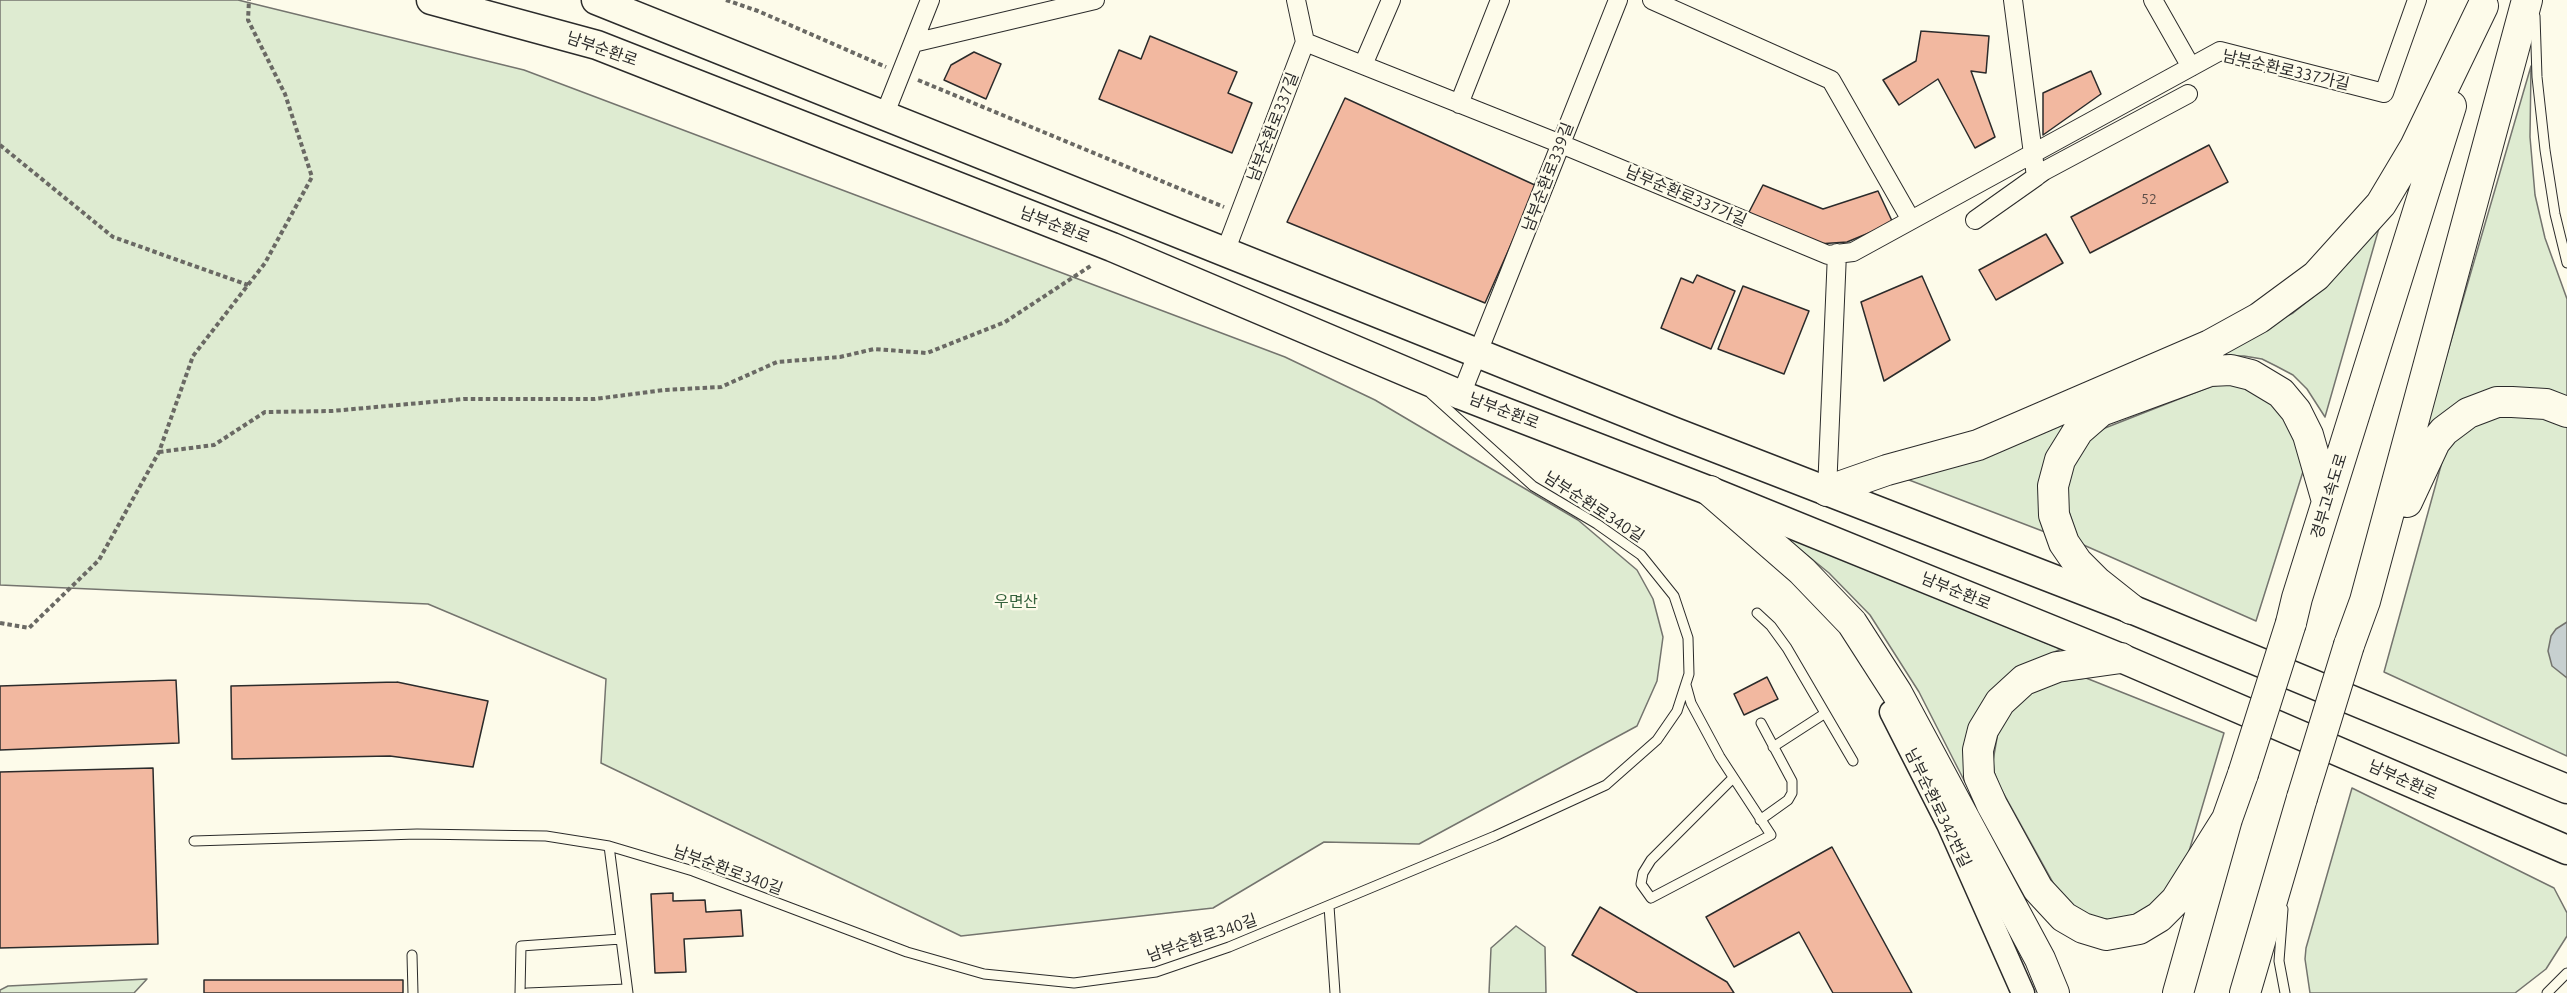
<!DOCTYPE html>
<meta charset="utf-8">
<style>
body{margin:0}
canvas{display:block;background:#fdfbea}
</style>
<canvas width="2567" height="993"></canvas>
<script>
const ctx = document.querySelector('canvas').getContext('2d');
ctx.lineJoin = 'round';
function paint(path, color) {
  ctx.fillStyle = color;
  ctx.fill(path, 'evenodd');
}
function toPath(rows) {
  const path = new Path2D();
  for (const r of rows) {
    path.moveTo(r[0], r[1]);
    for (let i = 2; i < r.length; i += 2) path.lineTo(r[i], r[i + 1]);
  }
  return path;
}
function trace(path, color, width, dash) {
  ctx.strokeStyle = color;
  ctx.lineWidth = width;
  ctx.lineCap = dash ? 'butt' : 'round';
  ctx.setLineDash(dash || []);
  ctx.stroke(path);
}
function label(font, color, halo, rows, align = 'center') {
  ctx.font = font + ' Ubuntu,"Noto Sans KR",sans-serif';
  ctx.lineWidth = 4.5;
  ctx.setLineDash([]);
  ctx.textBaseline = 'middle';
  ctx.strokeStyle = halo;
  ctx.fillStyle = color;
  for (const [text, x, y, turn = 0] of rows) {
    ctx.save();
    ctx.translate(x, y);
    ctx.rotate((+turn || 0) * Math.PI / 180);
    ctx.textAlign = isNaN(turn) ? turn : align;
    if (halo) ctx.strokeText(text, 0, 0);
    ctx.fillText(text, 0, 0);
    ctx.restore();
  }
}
const green = toPath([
 [0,0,238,0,524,70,1285,357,1375,400,1578,520,1637,570,1653,599,1663,637,1657,681,1637,726,1419,844,1324,842,1213,908,961,936,601,763,606,679,428,604,0,585,0,0],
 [2531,66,2530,137,2535,195,2545,238,2567,299,2567,396,2437,429,2427,423,2531,66],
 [2381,221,2325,417,2307,389,2293,375,2276,366,2262,359,2244,356,2208,356,2293,313,2313,297,2381,221],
 [2242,382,2278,400,2306,462,2256,621,2079,543,2067,506,2069,474,2077,448,2105,428,2212,386,2242,382],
 [2088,409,2045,532,1896,475,2088,409],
 [2522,413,2567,424,2567,756,2384,672,2445,451,2465,431,2494,417,2522,413],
 [1781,534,2061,649,2022,667,1970,792,1919,692,1870,615,1829,573,1781,534],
 [2086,678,2224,733,2182,875,2142,914,2115,921,2084,915,2061,897,2000,787,1994,772,1993,761,1998,732,2016,702,2047,683,2086,678],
 [2352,788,2554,888,2567,913,2567,936,2546,969,2515,993,2310,993,2305,959,2306,948,2352,788],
 [1516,926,1545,947,1546,993,1489,993,1491,948,1516,926],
 [147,979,134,993,0,993,0,990,8,986,147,979]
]);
paint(green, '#deebd1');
trace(green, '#74746e', 1.5);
const water = toPath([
 [2567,622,2567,678,2552,666,2548,651,2551,636,2556,629,2567,622]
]);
paint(water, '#c7d0d0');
trace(water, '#74746e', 1.5);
const building = toPath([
 [1921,31,1989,36,1986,73,1971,71,1995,137,1975,148,1938,79,1899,105,1883,80,1916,61,1921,31],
 [1150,36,1237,72,1228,93,1252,103,1232,153,1099,99,1119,50,1141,59,1150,36],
 [974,52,1001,64,986,99,944,80,951,65,974,52],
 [2091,71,2101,94,2043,135,2043,93,2091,71],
 [1345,98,1537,186,1485,303,1287,222,1345,98],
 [2209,145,2228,182,2090,253,2071,217,2209,145],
 [1763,185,1823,209,1878,191,1893,223,1847,242,1818,244,1747,216,1763,185],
 [2046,234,2063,263,1996,300,1979,270,2046,234],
 [1697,275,1735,291,1711,349,1661,328,1681,278,1693,283,1697,275],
 [1922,276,1950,340,1884,381,1861,302,1922,276],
 [1743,286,1809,311,1784,374,1718,349,1743,286],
 [1767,677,1778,699,1744,715,1734,694,1767,677],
 [176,680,179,743,0,750,0,686,176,680],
 [397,682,488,701,473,767,390,756,232,759,231,686,397,682],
 [153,768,158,944,0,948,0,772,153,768],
 [1832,847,1912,993,1833,993,1799,932,1734,967,1706,917,1832,847],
 [673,893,673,901,705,900,706,912,741,910,743,936,684,939,686,972,655,973,651,894,673,893],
 [1600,907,1727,982,1734,993,1638,993,1572,955,1600,907],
 [204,980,403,980,403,993,204,993,204,980]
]);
paint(building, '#f2b8a0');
trace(building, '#2b2b2b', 1.5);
const service = toPath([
 [2535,16,2537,77,2545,150,2555,214,2567,263],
 [1757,613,1771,626,1787,648,1853,761],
 [1686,685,1691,703,1720,757,1771,835,1651,898,1641,884,1643,873,1651,860,1733,778],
 [1773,747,1824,714],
 [1760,820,1788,800,1792,793,1792,781,1761,723],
 [194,841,417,834,546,836,609,846,693,871,907,952,984,974,1074,983,1156,972,1229,947,1495,836,1606,785,1657,740,1677,711,1689,674,1688,638,1674,596,1641,555,1597,524,1533,486,1431,394],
 [609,846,628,993],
 [1329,906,1335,993],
 [2283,909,2279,961,2285,993],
 [412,955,413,993],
 [520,993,521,946,621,939],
 [527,993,627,989],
 [2547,993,2567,973]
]);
const minor = toPath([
 [1652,0,1831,80,1911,220],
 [2013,0,2036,177,1975,220,2044,171,2188,94],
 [2153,0,2191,67],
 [1305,42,1561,144,1828,255,1853,252,2220,51,2384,93,2417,0],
 [913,43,1095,0],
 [1363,65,1391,0],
 [1459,104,1500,0],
 [884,116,930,0],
 [1225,252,1305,42,1296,0],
 [1461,395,1618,0],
 [1827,491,1837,253]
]);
const tertiary = toPath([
 [1891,712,1948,824,2023,993]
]);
const primary = toPath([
 [431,0,597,45,1112,247,1461,395,1710,491,2121,658,2567,850],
 [596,0,1672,431,2131,609,2567,789]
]);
const trunk = toPath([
 [1710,491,1802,571,1852,623,1897,693,2040,959,2054,993],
 [1827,491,1887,470,1978,445,2210,345,2259,318,2316,276,2381,204,2415,147,2483,6],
 [2407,502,2435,442,2444,431,2468,413,2497,402,2512,402,2546,404,2567,412],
 [2131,609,2097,582,2077,562,2064,543,2054,515,2053,486,2060,460,2078,431,2101,411,2210,371,2231,370,2251,375,2281,393,2296,411,2308,435,2327,501],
 [2291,623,2297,598,2451,106],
 [2349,645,2365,601,2527,0],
 [2121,658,2057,667,2024,680,2000,702,1983,730,1978,750,1979,776,1992,805,2038,889,2064,917,2083,928,2106,935,2139,929,2159,917,2176,900,2227,819],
 [2178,993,2227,819,2243,774],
 [2245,993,2302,798]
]);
trace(service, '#2b2b2b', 11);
trace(minor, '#2b2b2b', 20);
trace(tertiary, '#2b2b2b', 25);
trace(primary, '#2b2b2b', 31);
trace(trunk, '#2b2b2b', 32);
trace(toPath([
 [726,0,758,11,886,67],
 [918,80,1224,207],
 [0,145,113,237,248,285],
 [159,452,214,445,265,412,332,411,464,399,595,399,664,390,721,387,777,362,840,357,874,349,927,353,1005,322,1092,265],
 [0,623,29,628,99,560,159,452,193,356,265,263,312,177,285,94,248,20,249,0]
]), '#6a6964', 4, [4.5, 3]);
trace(service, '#fdfbea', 9);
trace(minor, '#fdfbea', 18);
trace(tertiary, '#fdfbea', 22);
trace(primary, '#fdfbea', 28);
trace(trunk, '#fdfbea', 30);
const trunkBridge = toPath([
 [2243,774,2291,623],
 [2302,798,2349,645]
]);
trace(trunkBridge, '#2b2b2b', 32, []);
trace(trunkBridge, '#fdfbea', 30);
label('14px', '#5d4e48', null, [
 ["52",2149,199]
]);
label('16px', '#2b2b2b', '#fdfbea', [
 ["남부순환로",602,49,19],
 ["남부순환로337가길",2286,70,13],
 ["남부순환로337길",1273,127,-69],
 ["남부순환로339길",1548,177,-69],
 ["남부순환로337가길",1686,196,23],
 ["남부순환로",1055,225,21],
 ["남부순환로",1504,411,21],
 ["경부고속도로",2329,496,-73],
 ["남부순환로340길",1594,507,33],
 ["남부순환로",1956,591,22],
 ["남부순환로",2403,780,24],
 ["남부순환로342번길",1938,808,64],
 ["남부순환로340길",728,870,20],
 ["남부순환로340길",1202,938,-19]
]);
label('16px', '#34623c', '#fdfbea', [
 ["우면산",1016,602]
]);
</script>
